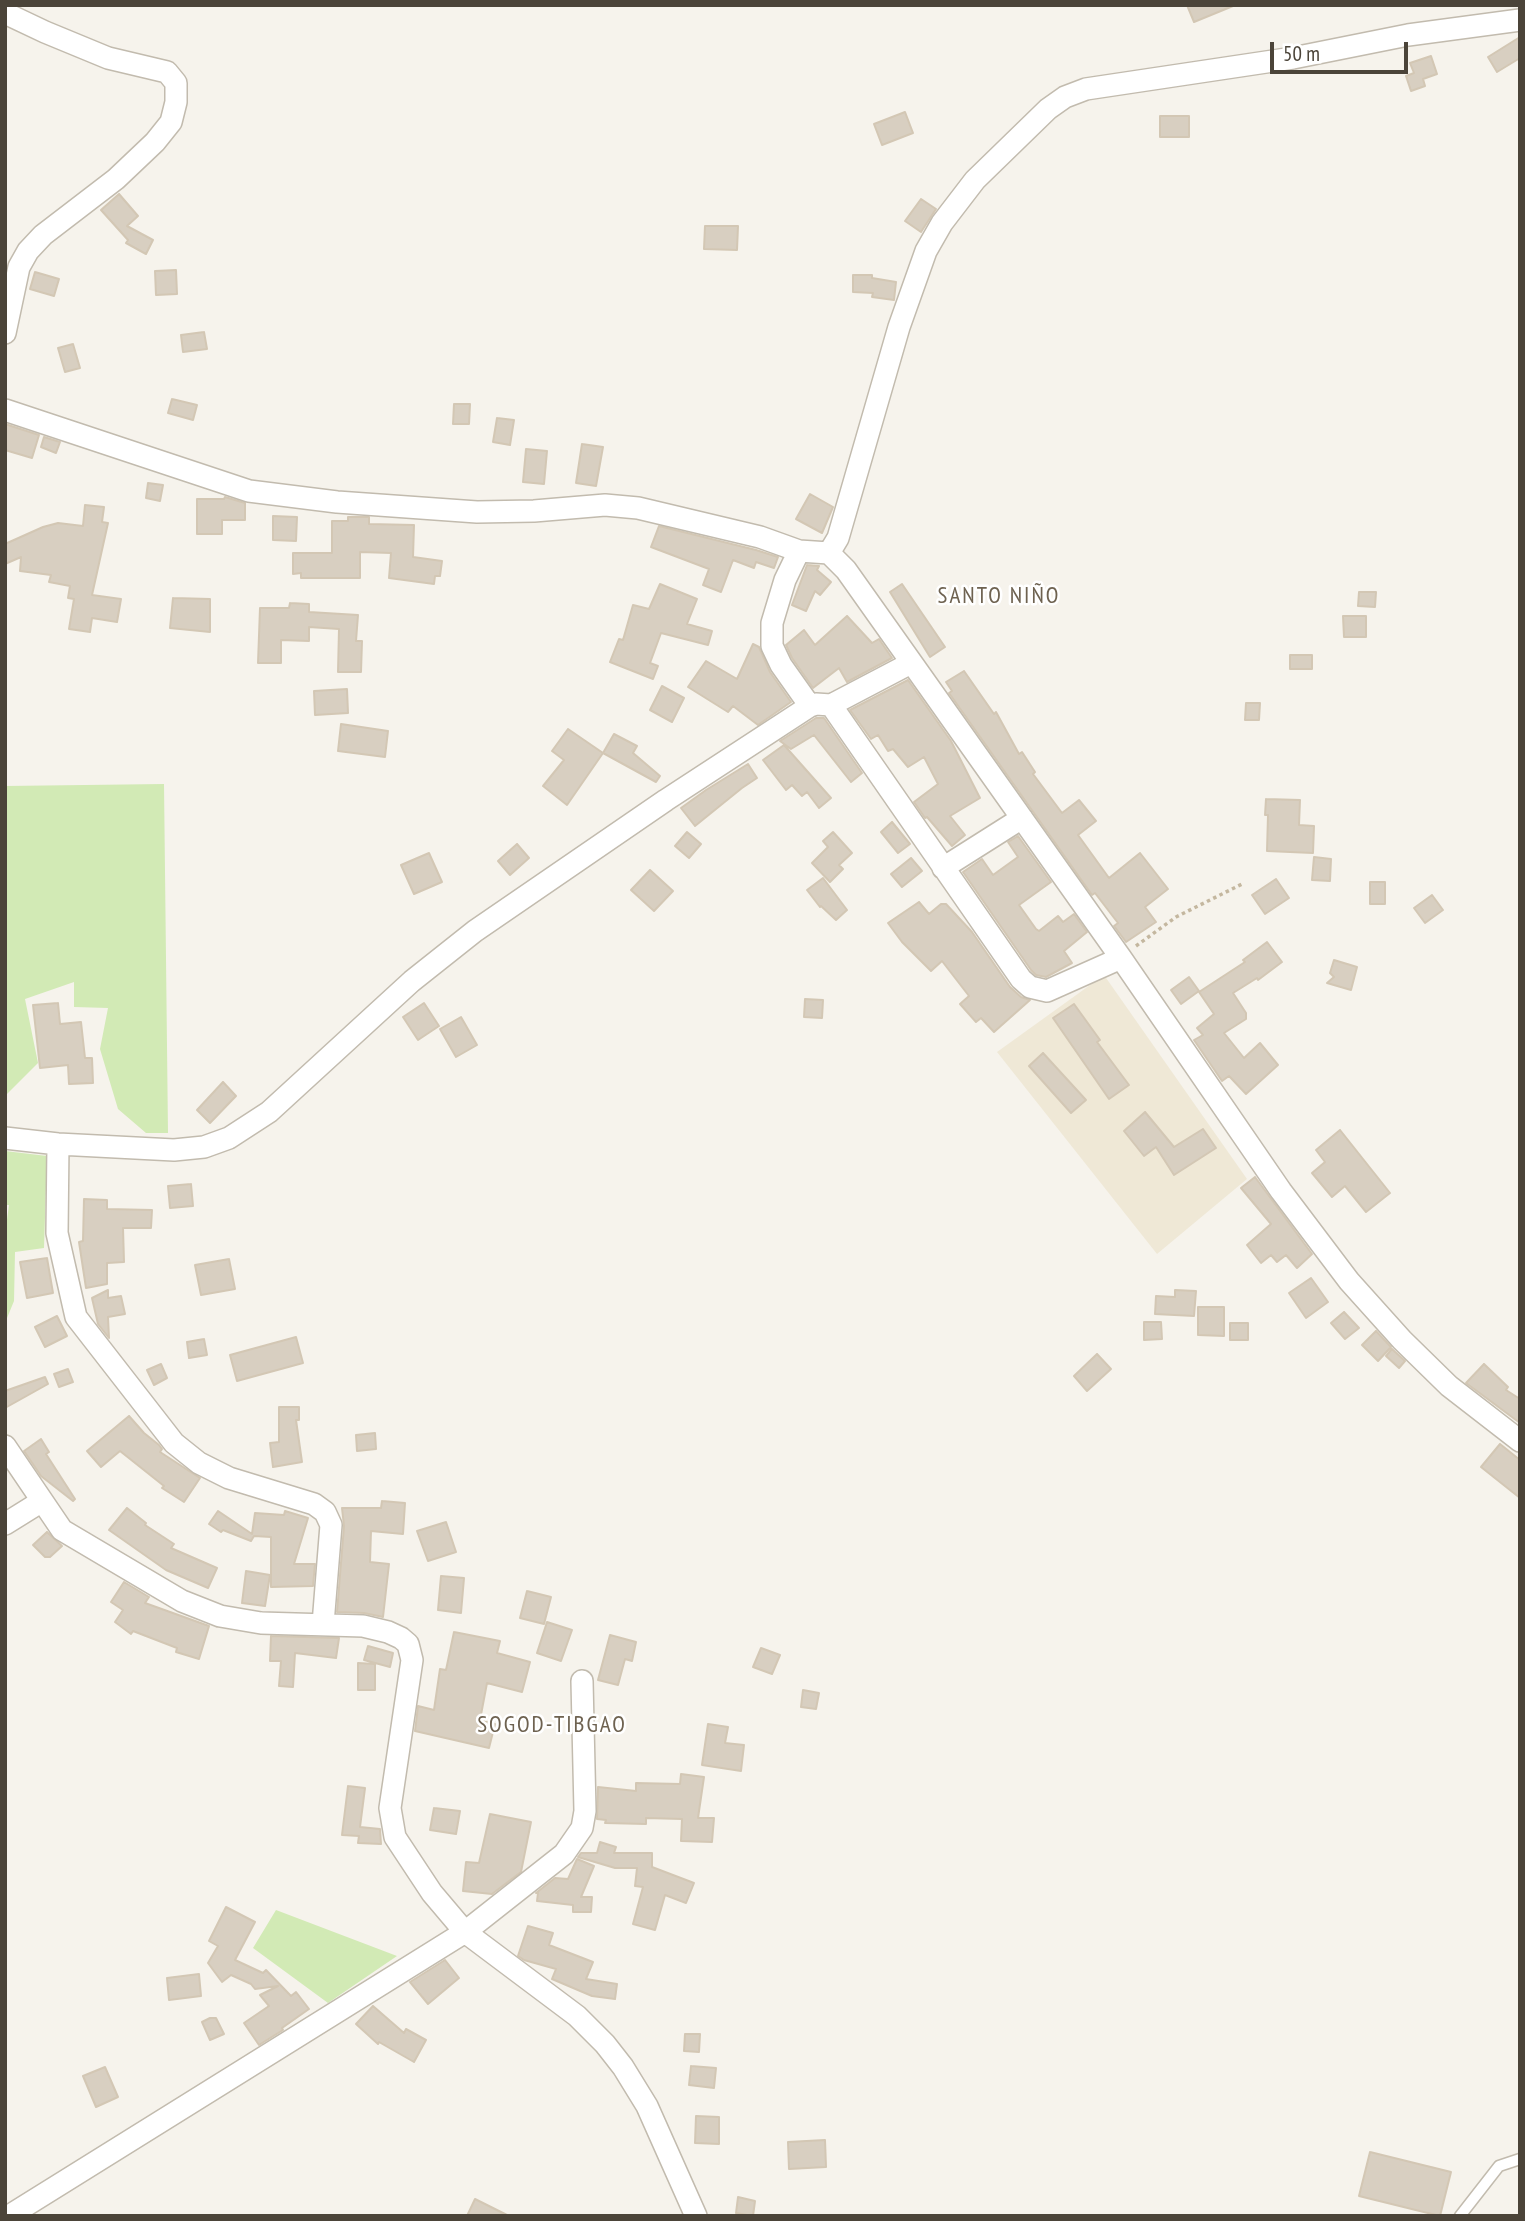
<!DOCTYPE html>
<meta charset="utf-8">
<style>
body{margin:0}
#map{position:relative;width:1525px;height:2221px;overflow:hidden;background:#f6f3ec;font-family:"PT Sans Narrow",sans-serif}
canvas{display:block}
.frame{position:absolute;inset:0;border:7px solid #4b4439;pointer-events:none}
.scale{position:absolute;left:1270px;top:42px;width:138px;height:32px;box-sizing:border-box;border:4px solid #4b4439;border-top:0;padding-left:9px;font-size:21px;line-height:24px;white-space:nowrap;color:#4b4439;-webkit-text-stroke:5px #fff;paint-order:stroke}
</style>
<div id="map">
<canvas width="1525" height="2221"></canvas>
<div class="frame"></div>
<div class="scale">50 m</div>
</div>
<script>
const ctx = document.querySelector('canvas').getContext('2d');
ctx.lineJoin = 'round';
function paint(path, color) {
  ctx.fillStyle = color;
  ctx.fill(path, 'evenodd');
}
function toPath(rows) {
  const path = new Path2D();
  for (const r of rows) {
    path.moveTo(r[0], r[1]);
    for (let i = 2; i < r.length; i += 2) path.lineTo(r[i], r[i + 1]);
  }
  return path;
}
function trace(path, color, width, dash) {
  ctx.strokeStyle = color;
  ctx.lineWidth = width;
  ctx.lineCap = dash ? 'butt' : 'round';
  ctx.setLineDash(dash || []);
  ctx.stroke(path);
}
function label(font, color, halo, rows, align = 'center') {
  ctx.font = font + ' "PT Sans Narrow",sans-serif';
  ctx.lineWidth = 5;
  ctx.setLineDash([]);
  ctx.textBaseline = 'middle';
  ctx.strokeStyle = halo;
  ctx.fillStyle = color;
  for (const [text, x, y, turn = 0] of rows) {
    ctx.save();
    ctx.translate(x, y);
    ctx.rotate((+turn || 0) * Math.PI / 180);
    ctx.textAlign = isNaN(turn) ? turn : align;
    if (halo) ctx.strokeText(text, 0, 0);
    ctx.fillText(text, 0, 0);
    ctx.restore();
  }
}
paint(toPath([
 [1104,975,1247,1179,1157,1254,997,1052]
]), '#efe8d6');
paint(toPath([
 [164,784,168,1133,146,1133,118,1109,100,1049,108,1008,74,1007,74,982,25,999,38,1063,5,1096,5,786],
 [5,1151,47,1156,44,1248,15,1252,14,1301,5,1323,5,1234,9,1205,5,1205],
 [276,1910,397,1956,328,2003,253,1948]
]), '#d2eab5');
const building = toPath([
 [1187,5,1233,5,1233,6,1194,22,1187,5],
 [1520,37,1520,58,1497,72,1488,57,1520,37],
 [1431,56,1437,74,1423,79,1425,86,1411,91,1406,76,1414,73,1410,63,1431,56],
 [905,112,913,133,882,145,874,124,905,112],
 [1160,116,1189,116,1189,137,1160,137,1160,116],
 [119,194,138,216,127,226,153,240,146,254,126,243,128,240,101,210,119,194],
 [921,199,936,209,921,232,905,221,921,199],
 [705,226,738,226,737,250,704,249,705,226],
 [176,270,177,294,156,295,155,271,176,270],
 [35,272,59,279,54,296,30,289,35,272],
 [853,275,872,275,872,278,896,282,894,300,872,297,873,293,853,292,853,275],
 [204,332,207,349,183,352,181,335,204,332],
 [73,344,80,368,65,372,58,348,73,344],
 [172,399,197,405,193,420,168,413,172,399],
 [454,404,470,404,469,424,453,424,454,404],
 [497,418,514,420,510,445,493,442,497,418],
 [5,424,39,435,32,458,5,450,5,424],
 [44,437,60,442,56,453,41,447,44,437],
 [582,444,603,447,596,486,576,483,582,444],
 [526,449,547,451,544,484,523,482,526,449],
 [148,483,163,485,160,501,146,498,148,483],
 [810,494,833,507,822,533,796,519,810,494],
 [225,497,245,503,245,520,222,520,222,534,197,534,197,499,224,499,225,497],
 [85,505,104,507,102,522,108,523,92,595,121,599,117,622,92,618,90,632,69,629,74,599,68,598,70,586,49,582,51,575,20,571,21,557,5,564,5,544,43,527,58,523,83,526,85,505],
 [273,516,297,517,296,541,273,540,273,516],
 [348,517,369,517,369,524,414,525,413,557,442,561,440,576,435,576,434,584,389,578,391,553,360,552,360,578,301,578,301,573,293,574,293,553,332,553,332,521,348,521,348,517],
 [659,526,756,550,778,557,774,568,756,562,754,568,733,560,721,592,703,585,709,569,651,547,659,526],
 [807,565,819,566,817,570,831,582,820,595,815,591,806,611,792,605,807,565],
 [660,584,697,599,687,624,712,631,708,645,661,633,650,663,658,666,653,679,610,662,619,639,623,640,633,605,649,609,660,584],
 [902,584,945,647,930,657,890,592,902,584],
 [1359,592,1376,592,1375,607,1358,606,1359,592],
 [173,598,210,599,210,632,170,628,173,598],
 [290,603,309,604,309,612,358,615,356,641,362,641,361,672,338,672,339,629,309,627,309,641,281,640,281,663,258,663,260,608,289,608,290,603],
 [847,616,872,643,879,639,892,658,847,682,839,668,813,688,792,658,786,645,804,630,815,645,847,616],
 [1343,616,1366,616,1366,637,1344,637,1343,616],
 [753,644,759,647,770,672,791,702,758,725,733,706,728,712,688,687,706,661,737,679,753,644],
 [1290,655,1312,655,1312,669,1290,669,1290,655],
 [964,671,994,714,996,712,1019,754,1022,752,1035,772,1033,774,1062,813,1079,800,1096,821,1078,835,1109,878,1140,853,1168,889,1145,907,1156,922,1126,942,1114,926,1118,923,1095,893,1092,895,949,693,952,691,946,682,964,671],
 [908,680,951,741,980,798,950,816,965,835,952,846,927,817,925,818,914,802,938,784,924,757,908,767,893,749,888,751,878,735,871,739,850,710,908,680],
 [662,686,684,698,672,722,650,710,662,686],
 [347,689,348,713,315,715,314,691,347,689],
 [1246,703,1260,703,1259,720,1245,720,1246,703],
 [816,718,824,718,862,773,851,782,814,735,791,749,780,741,816,718],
 [341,724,388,731,385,757,338,751,341,724],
 [568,729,603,753,567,805,543,786,564,760,552,751,568,729],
 [614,734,637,746,633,753,660,776,656,782,603,753,614,734],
 [784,745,831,798,819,808,807,792,802,796,792,785,786,790,763,760,784,745],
 [748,764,757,778,742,788,695,826,681,808,706,790,748,764],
 [1266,799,1300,800,1299,825,1314,826,1313,853,1267,851,1268,815,1265,815,1266,799],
 [892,822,910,844,898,853,881,832,892,822],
 [687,832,701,844,689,858,675,846,687,832],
 [833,832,852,853,839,865,843,869,830,882,812,863,828,847,823,841,833,832],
 [1018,836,1051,882,1019,905,1036,929,1039,931,1058,916,1063,922,1074,914,1087,932,1064,951,1072,963,1046,977,1036,975,1031,970,963,872,982,859,993,875,1018,857,1008,842,1018,836],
 [517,844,529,858,510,875,498,861,517,844],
 [429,853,442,882,414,894,401,865,429,853],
 [1314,857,1331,859,1330,881,1312,880,1314,857],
 [911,858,922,871,902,887,891,874,911,858],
 [650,870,673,891,654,911,631,890,650,870],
 [823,878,847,910,836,920,821,906,820,907,807,890,823,878],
 [1276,879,1289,898,1265,914,1252,895,1276,879],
 [1370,882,1385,882,1385,904,1370,904,1370,882],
 [1432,895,1443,910,1425,923,1414,908,1432,895],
 [919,902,929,914,941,904,946,904,972,932,1010,987,1021,997,1030,1000,994,1032,981,1018,976,1022,960,1004,969,996,942,961,931,971,902,942,888,923,919,902],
 [1267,942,1282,962,1258,980,1257,978,1233,993,1246,1013,1246,1019,1224,1033,1244,1058,1260,1043,1278,1065,1246,1094,1229,1076,1222,1081,1194,1040,1203,1035,1197,1028,1214,1014,1199,992,1245,962,1243,960,1267,942],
 [1334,960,1357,967,1351,990,1327,983,1334,977,1330,973,1334,960],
 [1189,977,1199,991,1181,1004,1171,990,1189,977],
 [805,999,823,1000,822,1018,804,1017,805,999],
 [58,1003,60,1024,81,1022,85,1058,92,1058,93,1083,69,1084,68,1065,40,1068,33,1005,58,1003],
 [424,1003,439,1026,418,1040,403,1017,424,1003],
 [1074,1004,1100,1040,1097,1042,1129,1085,1109,1099,1053,1018,1074,1004],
 [461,1017,477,1045,456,1057,440,1029,461,1017],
 [1043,1053,1086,1100,1071,1113,1029,1066,1043,1053],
 [223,1082,236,1096,210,1123,197,1110,223,1082],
 [1145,1112,1174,1147,1203,1129,1216,1148,1174,1175,1156,1147,1144,1156,1124,1131,1145,1112],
 [1340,1130,1390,1193,1366,1212,1345,1186,1332,1197,1312,1173,1325,1162,1316,1150,1340,1130],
 [1255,1177,1312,1254,1297,1268,1286,1255,1277,1262,1271,1255,1261,1263,1247,1245,1271,1224,1241,1188,1255,1177],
 [191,1184,193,1206,170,1208,168,1186,191,1184],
 [84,1199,107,1200,107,1209,152,1210,151,1228,123,1228,124,1262,107,1263,107,1284,86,1288,79,1242,83,1241,84,1199],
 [47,1258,53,1293,27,1298,20,1262,47,1258],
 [229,1259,235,1289,201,1295,195,1265,229,1259],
 [1311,1278,1328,1302,1306,1318,1289,1293,1311,1278],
 [108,1290,108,1298,121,1296,125,1314,108,1317,109,1338,98,1324,92,1298,108,1290],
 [1175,1290,1196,1291,1194,1316,1155,1314,1156,1296,1175,1297,1175,1290],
 [1198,1307,1224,1307,1224,1336,1198,1335,1198,1307],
 [1344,1312,1359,1328,1345,1339,1331,1323,1344,1312],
 [57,1316,67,1336,45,1347,35,1327,57,1316],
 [1144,1322,1161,1322,1162,1339,1144,1340,1144,1322],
 [1230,1323,1248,1323,1248,1340,1230,1340,1230,1323],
 [1376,1331,1391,1347,1378,1361,1362,1345,1376,1331],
 [296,1337,303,1363,237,1381,230,1355,296,1337],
 [204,1339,207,1355,189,1358,187,1342,204,1339],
 [1392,1349,1405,1361,1399,1368,1386,1356,1392,1349],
 [1097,1354,1111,1369,1087,1391,1074,1376,1097,1354],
 [161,1364,167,1378,154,1385,147,1370,161,1364],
 [1484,1364,1508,1387,1506,1390,1520,1399,1520,1423,1466,1383,1484,1364],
 [68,1369,73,1382,59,1387,54,1374,68,1369],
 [45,1377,48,1384,5,1408,5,1391,45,1377],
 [279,1407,299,1407,299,1420,296,1420,302,1462,273,1467,270,1443,279,1442,279,1407],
 [129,1416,144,1433,159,1445,162,1449,160,1452,200,1478,184,1502,162,1488,164,1486,120,1451,101,1467,87,1451,129,1416],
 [375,1433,376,1449,357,1451,356,1435,375,1433],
 [41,1439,49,1452,46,1454,75,1499,73,1501,41,1476,24,1451,41,1439],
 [1500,1444,1520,1460,1520,1498,1481,1467,1500,1444],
 [382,1501,405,1503,403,1534,371,1531,370,1562,389,1564,383,1617,364,1613,337,1612,344,1526,342,1508,381,1508,382,1501],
 [127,1508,146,1523,145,1525,174,1544,171,1548,217,1568,208,1588,166,1570,109,1530,127,1508],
 [218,1511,252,1534,255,1513,284,1515,285,1511,308,1518,294,1564,315,1564,313,1586,271,1587,271,1537,254,1536,251,1541,223,1530,221,1532,209,1524,218,1511],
 [446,1522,456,1552,428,1561,417,1531,446,1522],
 [47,1532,62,1546,50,1557,45,1557,33,1545,47,1532],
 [246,1571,270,1575,265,1606,242,1603,246,1571],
 [441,1576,464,1578,461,1613,438,1610,441,1576],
 [124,1582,149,1597,145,1603,209,1626,199,1659,176,1652,177,1648,133,1631,131,1634,115,1622,123,1610,111,1602,124,1582],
 [527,1591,551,1597,544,1624,520,1618,527,1591],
 [547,1622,572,1630,561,1661,537,1653,547,1622],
 [454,1632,500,1641,497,1653,530,1662,522,1692,487,1683,480,1720,495,1724,489,1748,415,1731,418,1706,434,1710,440,1669,446,1670,454,1632],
 [610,1635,636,1642,632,1661,625,1659,618,1685,598,1680,610,1635],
 [271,1636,339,1638,336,1658,295,1653,293,1687,279,1686,281,1661,270,1661,271,1636],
 [368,1646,393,1653,390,1667,364,1660,368,1646],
 [761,1648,780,1655,772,1674,753,1667,761,1648],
 [358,1663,375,1664,375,1690,358,1690,358,1663],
 [803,1690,819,1693,816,1709,801,1707,803,1690],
 [708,1724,728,1727,725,1743,744,1745,741,1771,702,1765,708,1724],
 [681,1774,704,1777,698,1818,714,1818,712,1842,681,1841,682,1819,646,1818,646,1824,605,1823,606,1820,597,1819,598,1787,636,1791,636,1783,680,1784,681,1774],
 [348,1786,365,1788,360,1827,380,1829,381,1844,358,1843,359,1836,342,1835,348,1786],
 [434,1808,460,1811,456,1834,430,1830,434,1808],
 [490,1814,531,1822,521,1872,492,1894,463,1891,466,1862,479,1863,490,1814],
 [600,1842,616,1847,614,1853,652,1853,652,1867,694,1883,686,1903,665,1895,655,1930,633,1924,643,1887,635,1886,637,1868,615,1868,578,1857,581,1853,597,1853,600,1842],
 [577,1859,594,1866,581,1897,592,1897,591,1912,573,1912,573,1905,537,1901,538,1893,536,1893,555,1878,568,1879,577,1859],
 [226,1907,255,1922,235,1960,263,1973,266,1970,291,1996,296,1992,309,2009,282,2028,283,2030,259,2045,244,2023,269,2006,260,1995,278,1986,255,1989,251,1984,231,1975,222,1982,208,1963,218,1946,209,1941,226,1907],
 [528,1926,553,1933,549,1945,593,1962,586,1979,617,1984,615,1999,592,1996,552,1979,556,1969,524,1960,518,1956,528,1926],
 [445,1960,459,1978,428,2004,410,1982,445,1960],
 [199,1974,201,1996,169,2000,167,1978,199,1974],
 [373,2006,404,2033,406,2029,426,2040,414,2062,379,2042,378,2044,356,2024,373,2006],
 [210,2018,216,2018,224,2034,210,2040,202,2022,210,2018],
 [685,2034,700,2034,699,2052,684,2051,685,2034],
 [691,2066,716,2068,714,2088,689,2085,691,2066],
 [105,2067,118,2097,96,2107,83,2076,105,2067],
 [696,2116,719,2117,719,2144,695,2143,696,2116],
 [825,2140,826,2167,789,2169,788,2142,825,2140],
 [1370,2152,1451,2172,1440,2216,1359,2196,1370,2152],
 [738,2197,755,2201,753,2216,736,2213,738,2197],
 [475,2199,509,2216,467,2216,475,2199]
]);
paint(building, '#d8cfc1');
trace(building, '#d3c7b4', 2);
const lane = toPath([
 [1460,2216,1499,2166,1520,2159]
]);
const street = toPath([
 [5,13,45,32,108,58,167,72,176,83,176,102,171,122,155,142,116,179,43,235,28,251,19,267,5,333],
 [5,410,249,491,337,502,477,512,534,511,605,505,638,508,760,537,799,551,829,553,846,570,1121,958,1281,1191,1349,1281,1402,1340,1449,1386,1520,1441],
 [799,551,785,580,772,623,772,646,781,665,810,706],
 [829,553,838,538,899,327,926,251,942,223,975,180,1048,109,1065,97,1086,89,1293,58,1408,35,1520,20],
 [831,705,1021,979,1030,987,1047,991,1121,958],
 [943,868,1022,818],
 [5,1138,58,1144,174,1150,204,1147,229,1138,269,1112,412,981,475,931,666,800,810,706,816,704,831,705,911,663],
 [58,1144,57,1233,76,1317,174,1443,199,1463,229,1478,314,1504,325,1512,331,1525,323,1624],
 [5,1446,62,1530,182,1601,220,1616,261,1623,363,1626,388,1632,401,1638,408,1644,412,1660,390,1808,395,1837,432,1893,465,1932,577,2016,605,2044,623,2067,647,2106,696,2216],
 [5,1524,42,1501],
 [9,2216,465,1932,564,1854,582,1828,585,1811,582,1681]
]);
trace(lane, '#c2bbae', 13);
trace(street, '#c2bbae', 24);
trace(toPath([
 [1136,946,1176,917,1244,883]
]), '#c4b79f', 3.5, [3.5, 3.5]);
trace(lane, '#fff', 10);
trace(street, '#fff', 21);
ctx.letterSpacing = '2px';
label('23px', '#6e6250', '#fff', [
 ["SANTO NIÑO",999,596],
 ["SOGOD-TIBGAO",552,1725]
]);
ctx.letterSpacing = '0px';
</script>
